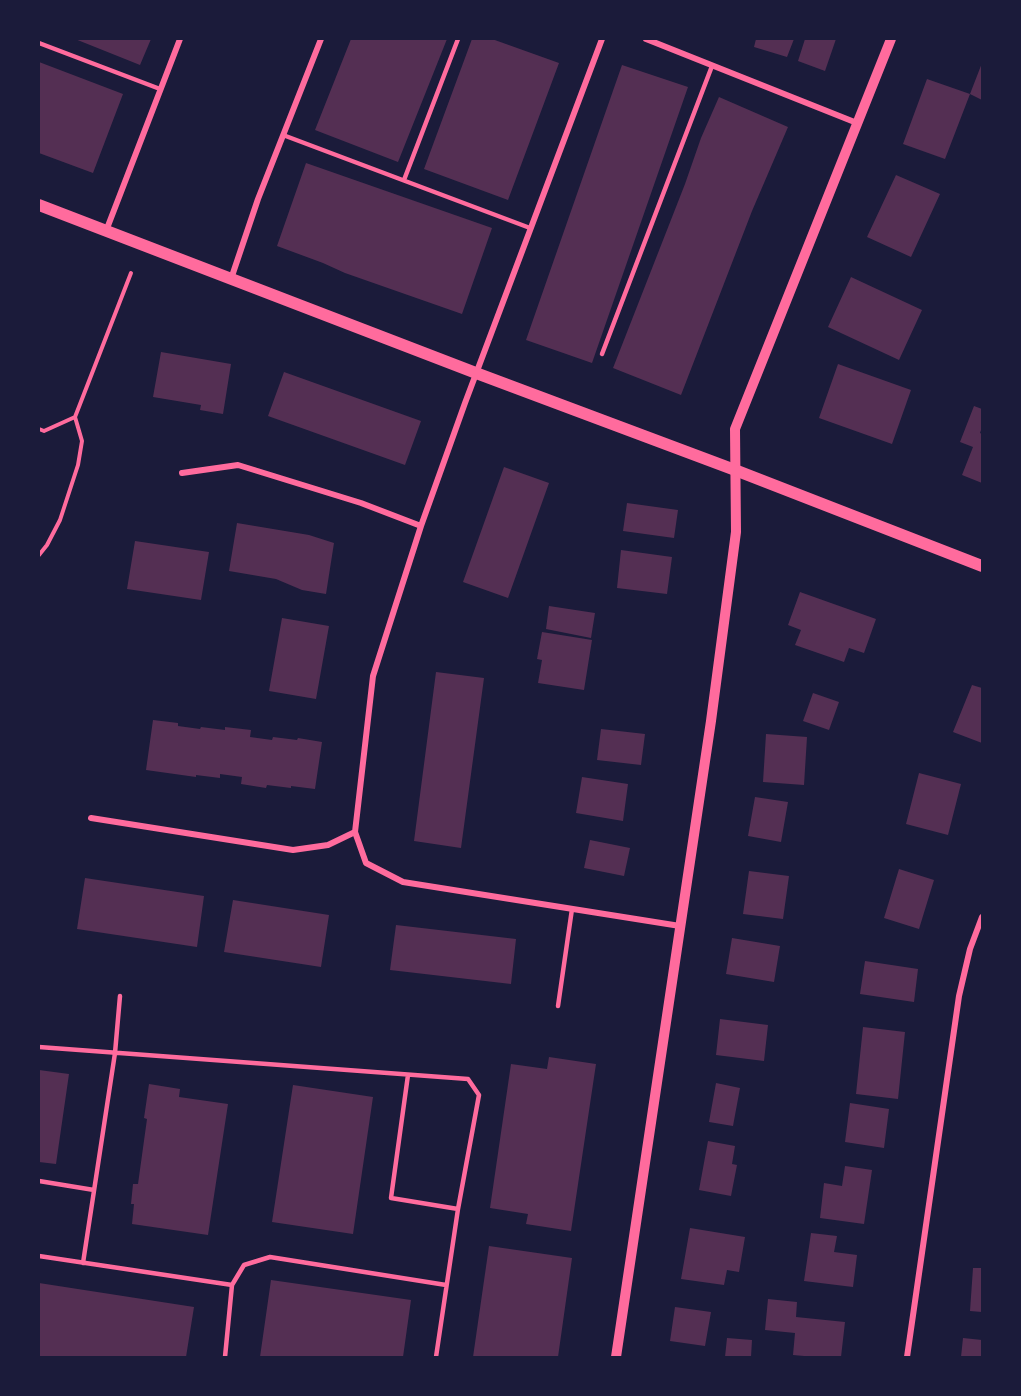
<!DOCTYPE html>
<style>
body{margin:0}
#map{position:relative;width:1021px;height:1396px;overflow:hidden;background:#1b1b3a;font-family:Quicksand,sans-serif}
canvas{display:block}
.frame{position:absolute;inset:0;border:40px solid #1b1b3a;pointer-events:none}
</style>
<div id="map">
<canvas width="1021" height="1396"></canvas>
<div class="frame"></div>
</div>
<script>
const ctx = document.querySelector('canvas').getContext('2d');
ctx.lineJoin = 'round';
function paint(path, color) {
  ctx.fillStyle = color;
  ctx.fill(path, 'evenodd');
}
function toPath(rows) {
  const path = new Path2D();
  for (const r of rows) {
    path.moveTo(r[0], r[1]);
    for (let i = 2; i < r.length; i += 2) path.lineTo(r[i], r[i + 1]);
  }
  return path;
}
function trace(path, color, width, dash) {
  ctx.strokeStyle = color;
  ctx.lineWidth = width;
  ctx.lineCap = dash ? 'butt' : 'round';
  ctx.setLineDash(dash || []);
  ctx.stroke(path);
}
paint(toPath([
 [75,39,151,39,140,65],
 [351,39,447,39,398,162,315,130],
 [472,39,492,39,559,63,508,200,424,169],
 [756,39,794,39,787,57,754,47],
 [805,39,836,39,825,71,798,61],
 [39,62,123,94,93,173,39,153],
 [982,63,982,100,970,94],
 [622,65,688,87,592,363,526,340],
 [927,79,970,94,945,159,903,144],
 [719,97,788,127,752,211,681,395,613,368,685,184,701,138],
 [306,163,492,228,462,314,345,273,323,263,277,246],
 [896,175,940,194,911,257,867,237],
 [851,277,922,310,899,360,828,327],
 [161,352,231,364,223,414,200,410,201,405,153,397],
 [838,364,911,390,892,444,819,418],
 [284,372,421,421,405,465,268,416],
 [974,406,982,409,982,427,980,433,982,434,982,483,962,475,973,447,960,442],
 [504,467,549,483,508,598,463,582],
 [627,503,678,510,674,538,623,531],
 [237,523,309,535,334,543,326,594,302,590,276,579,229,571],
 [135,541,209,552,201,600,127,589],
 [621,550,672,557,667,594,617,588],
 [800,592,876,619,864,653,849,648,844,662,795,645,801,630,788,625],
 [549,606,595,613,591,638,546,629],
 [282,618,329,626,316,699,269,691],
 [542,632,592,640,584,690,538,683,542,660,537,659],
 [436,672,484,678,461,848,414,841],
 [972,685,982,688,982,743,953,732],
 [813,693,839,702,829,730,803,721],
 [153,720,178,723,178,726,200,729,201,727,225,730,225,727,251,730,250,737,272,740,273,737,297,740,298,738,322,742,315,789,291,786,291,788,267,785,266,788,241,784,242,777,220,774,220,778,196,775,196,777,146,770],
 [601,729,645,734,641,765,597,760],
 [766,734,807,737,804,785,763,782],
 [919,773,961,784,948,835,906,824],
 [582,777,628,784,623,821,576,813],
 [755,797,788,802,781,842,748,836],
 [590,840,630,848,624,876,584,868],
 [899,869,934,880,919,929,884,918],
 [749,871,789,876,783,919,743,914],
 [85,878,204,896,197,947,77,929],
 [233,900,329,915,321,967,224,952],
 [396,925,516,939,511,984,390,970],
 [732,938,780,946,774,982,726,974],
 [865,961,918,969,914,1002,860,994],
 [720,1019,768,1025,764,1061,716,1055],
 [863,1027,905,1032,898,1099,856,1094],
 [549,1057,596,1064,571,1231,526,1224,528,1214,490,1208,511,1064,547,1069],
 [39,1070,69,1074,56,1164,39,1162],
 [716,1083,740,1088,733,1126,709,1122],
 [149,1084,180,1089,179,1097,228,1104,208,1235,132,1224,134,1204,131,1204,133,1184,138,1184,147,1119,144,1118],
 [293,1085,373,1097,353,1234,272,1222],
 [850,1103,889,1109,884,1148,845,1142],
 [708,1141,735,1146,732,1164,737,1165,731,1196,699,1190],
 [845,1166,872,1170,864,1224,820,1218,824,1183,842,1186],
 [690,1228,745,1237,739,1272,727,1270,724,1285,681,1279],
 [811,1233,837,1236,834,1252,857,1255,853,1287,804,1281],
 [489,1246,572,1258,558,1357,473,1357],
 [973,1268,982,1268,982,1312,970,1311],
 [271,1280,411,1300,403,1357,260,1357],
 [39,1283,194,1307,186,1357,39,1356],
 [768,1299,797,1302,796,1317,845,1322,841,1357,815,1357,793,1355,795,1333,765,1330],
 [675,1307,711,1312,705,1346,670,1341],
 [727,1338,752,1340,751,1357,725,1357],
 [963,1338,982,1340,982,1357,961,1357]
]), '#542f53');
trace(toPath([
 [39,429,44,431,75,417,131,273],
 [39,555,47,545,60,520,78,465,82,441,75,417]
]), '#ff6b9d', 4);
trace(toPath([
 [39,43,160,89],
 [283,135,530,228],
 [404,180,458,39],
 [602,354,712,66],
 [558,1006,572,909],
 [39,1047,468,1079,479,1095,458,1209,436,1357],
 [408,1075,391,1198,458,1209],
 [39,1181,94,1190],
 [39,1256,232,1285],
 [83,1263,115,1053,120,996],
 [225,1357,232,1285,244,1265,270,1257,446,1285]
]), '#ff6b9d', 4.5);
trace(toPath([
 [602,39,465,403,421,526,373,676,355,832,366,863,403,882,680,926],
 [646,39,857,123],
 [106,231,180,39],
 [231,279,258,199,321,39],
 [182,473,238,465,361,503,421,526],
 [91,818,293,850,328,845,355,832],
 [907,1357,959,996,970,949,982,917]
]), '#ff6b9d', 6);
trace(toPath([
 [616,1357,711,721,736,532,735,429,891,39]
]), '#ff6b9d', 10);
trace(toPath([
 [39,205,476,373,735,470,982,566]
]), '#ff6b9d', 12);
</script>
